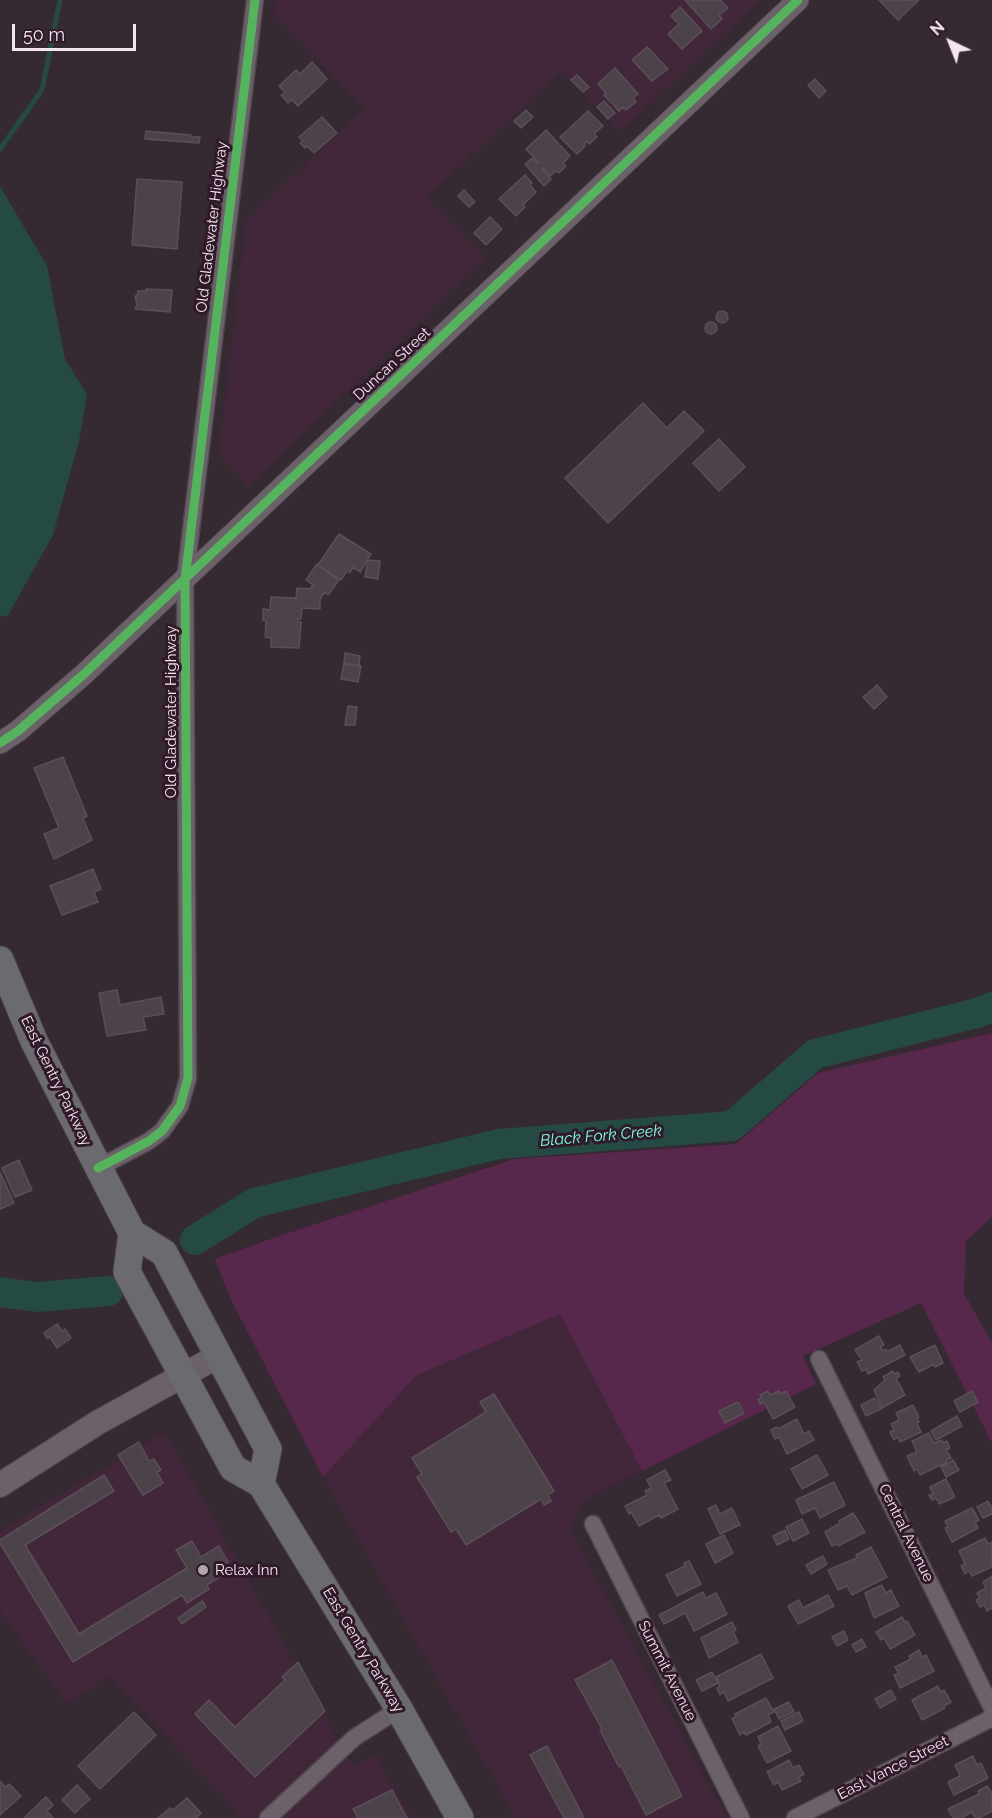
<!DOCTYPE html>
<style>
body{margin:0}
#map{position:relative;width:992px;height:1818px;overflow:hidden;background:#352932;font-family:Raleway,sans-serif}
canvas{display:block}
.north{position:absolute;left:920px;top:12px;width:60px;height:60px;-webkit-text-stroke:4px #301a2a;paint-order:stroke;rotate:317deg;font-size:16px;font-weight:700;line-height:24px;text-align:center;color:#f5e5f0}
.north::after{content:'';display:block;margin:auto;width:21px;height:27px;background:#f5e5f0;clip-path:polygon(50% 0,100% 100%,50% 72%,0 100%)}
.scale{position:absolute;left:12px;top:24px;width:124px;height:27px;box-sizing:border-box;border:3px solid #f5e5f0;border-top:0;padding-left:8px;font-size:18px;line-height:21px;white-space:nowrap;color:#f5e5f0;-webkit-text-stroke:4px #301a2a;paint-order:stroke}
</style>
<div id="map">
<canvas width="992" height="1818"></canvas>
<div class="north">N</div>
<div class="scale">50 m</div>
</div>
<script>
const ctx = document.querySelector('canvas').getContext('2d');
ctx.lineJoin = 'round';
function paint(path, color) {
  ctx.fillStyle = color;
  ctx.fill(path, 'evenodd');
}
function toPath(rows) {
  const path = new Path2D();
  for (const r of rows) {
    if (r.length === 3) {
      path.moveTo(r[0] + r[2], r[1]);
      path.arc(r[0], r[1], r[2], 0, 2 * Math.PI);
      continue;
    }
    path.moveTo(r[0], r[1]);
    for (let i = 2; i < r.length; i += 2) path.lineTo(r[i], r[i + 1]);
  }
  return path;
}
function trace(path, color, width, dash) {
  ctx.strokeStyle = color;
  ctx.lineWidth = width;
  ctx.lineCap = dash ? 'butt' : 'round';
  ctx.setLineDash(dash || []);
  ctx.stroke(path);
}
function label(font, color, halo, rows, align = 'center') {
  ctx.font = font + ' Raleway,sans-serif';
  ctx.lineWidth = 6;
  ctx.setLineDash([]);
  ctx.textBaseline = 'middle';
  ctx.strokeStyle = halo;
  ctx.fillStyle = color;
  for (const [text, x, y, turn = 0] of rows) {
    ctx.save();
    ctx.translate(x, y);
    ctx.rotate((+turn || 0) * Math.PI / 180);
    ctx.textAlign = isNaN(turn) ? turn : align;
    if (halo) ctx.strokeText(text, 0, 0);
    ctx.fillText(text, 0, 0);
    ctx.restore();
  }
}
paint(toPath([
 [275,0,761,0,620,132,561,71,427,197,485,258,248,487,219,453,246,221,364,108,273,13],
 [560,1314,642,1471,585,1500,570,1530,727,1818,516,1818,323,1477,417,1375],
 [165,1432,353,1767,376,1754,411,1818,243,1818,110,1676,66,1704,0,1610,0,1531]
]), '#42273b');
paint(toPath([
 [992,1033,992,1217,966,1241,964,1293,992,1343,992,1443,921,1303,803,1356,816,1384,642,1471,560,1314,417,1375,323,1477,230,1298,215,1259,273,1238,514,1159,736,1144,818,1073]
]), '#58274c');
paint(toPath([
 [0,186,47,266,65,359,87,394,79,441,53,535,7,617,0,615]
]), '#254a43');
trace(toPath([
 [0,149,42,90,60,0]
]), '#254a43', 5);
trace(toPath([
 [195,1240,254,1203,499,1144,732,1126,815,1054,977,1013,992,1007],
 [0,1292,38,1297,108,1291]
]), '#254a43', 30);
const building = toPath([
 [685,0,720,0,728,8,719,15,722,19,711,29,685,0],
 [879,0,919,0,898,20,879,0],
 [680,7,702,31,682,49,668,34,679,24,671,16,680,7],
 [647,47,668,69,652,81,632,60,647,47],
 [312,62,327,79,298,106,292,100,288,103,281,95,285,92,279,86,296,70,300,74,312,62],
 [615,68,638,94,633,98,636,102,626,110,623,107,619,111,604,95,606,93,598,84,615,68],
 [577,75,589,87,583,92,571,80,577,75],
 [815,79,826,91,819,98,808,85,815,79],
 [604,101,615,113,608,119,597,107,604,101],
 [526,110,533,117,521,128,514,121,526,110],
 [588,111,603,126,594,134,597,137,589,144,587,142,584,144,585,146,577,154,560,137,588,111],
 [322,117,337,133,314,153,307,146,305,148,300,143,303,141,299,137,322,117],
 [546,130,570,156,563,163,566,166,559,173,556,171,550,176,543,168,542,169,551,179,544,186,525,164,532,158,538,164,539,163,526,149,546,130],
 [146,131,191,135,191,137,200,137,199,143,145,139,146,131],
 [525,175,532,183,530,185,536,192,523,205,525,207,516,216,499,199,525,175],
 [137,179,182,182,177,249,132,245,137,179],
 [464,190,475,202,469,207,458,196,464,190],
 [490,217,502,229,486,245,474,233,490,217],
 [146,289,172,290,170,312,135,309,137,305,135,296,137,296,138,291,146,291,146,289],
 [722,317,6],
 [711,328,6],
 [643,403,667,428,684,411,704,431,608,523,565,478,643,403],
 [719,439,745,467,719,491,693,463,719,439],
 [339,534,371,554,360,572,353,567,350,573,347,571,341,580,318,565,339,534],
 [368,560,380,561,378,579,365,577,368,560],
 [317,564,339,580,328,595,325,592,320,599,320,609,302,608,301,619,298,619,298,622,301,622,299,648,271,647,271,638,265,637,266,621,263,620,263,609,270,610,271,597,296,598,297,588,310,589,313,585,306,580,317,564],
 [345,653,360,656,359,666,344,663,345,653],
 [344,664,361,666,358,682,341,679,344,664],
 [877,685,887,697,874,709,863,697,877,685],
 [348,706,357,707,355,725,345,725,348,706],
 [63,757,87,816,83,818,92,840,54,859,44,834,59,828,34,768,63,757],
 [93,869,101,889,94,892,98,902,62,915,50,886,93,869],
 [117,990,120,1005,161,997,164,1014,143,1017,146,1030,107,1036,99,993,117,990],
 [19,1160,32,1190,15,1197,2,1168,19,1160],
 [0,1172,14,1203,0,1209,0,1172],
 [57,1324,62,1331,65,1329,71,1338,57,1348,50,1337,47,1338,44,1333,57,1324],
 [879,1336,884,1345,880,1347,883,1351,886,1349,887,1352,900,1345,905,1355,868,1374,866,1369,862,1371,857,1362,862,1360,855,1350,879,1336],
 [935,1345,943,1363,935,1367,934,1364,919,1372,910,1357,935,1345],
 [893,1371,894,1374,898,1372,900,1376,896,1378,905,1395,882,1408,874,1390,885,1380,883,1377,893,1371],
 [768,1391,770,1395,779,1391,780,1394,786,1391,795,1407,773,1419,764,1402,760,1404,758,1399,762,1398,760,1395,768,1391],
 [972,1391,978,1402,960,1412,954,1401,972,1391],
 [494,1394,554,1491,548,1495,551,1501,544,1505,541,1499,466,1545,456,1529,451,1532,417,1477,422,1474,412,1458,486,1412,480,1402,494,1394],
 [875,1398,881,1409,866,1416,861,1405,875,1398],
 [738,1402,744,1413,725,1423,719,1411,738,1402],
 [913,1405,919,1417,917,1419,919,1422,917,1423,921,1432,900,1442,898,1437,894,1440,890,1432,894,1430,891,1424,899,1420,896,1413,913,1405],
 [957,1416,962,1426,936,1440,931,1431,957,1416],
 [797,1419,804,1434,809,1431,814,1440,787,1454,779,1437,775,1439,771,1430,777,1427,778,1429,797,1419],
 [929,1433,934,1443,942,1440,943,1443,947,1441,950,1448,946,1450,951,1458,946,1460,947,1462,920,1475,917,1469,914,1471,907,1456,917,1452,912,1441,929,1433],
 [139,1442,149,1461,154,1459,161,1470,157,1472,163,1483,143,1495,118,1455,139,1442],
 [817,1455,828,1475,802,1489,791,1469,817,1455],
 [953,1460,959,1470,946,1477,941,1467,953,1460],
 [665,1470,671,1480,664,1483,678,1509,661,1518,659,1515,639,1526,631,1512,629,1514,625,1506,647,1495,645,1491,651,1488,647,1480,665,1470],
 [104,1475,114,1491,25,1545,79,1634,187,1568,176,1550,192,1541,201,1557,219,1546,228,1562,222,1566,226,1573,207,1585,209,1589,187,1603,182,1595,73,1662,0,1543,0,1540,104,1475],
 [946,1479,955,1497,939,1504,936,1498,932,1500,929,1495,933,1494,930,1487,946,1479],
 [834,1482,845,1505,820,1518,815,1508,802,1514,796,1500,834,1482],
 [988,1501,992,1508,992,1514,983,1518,977,1507,988,1501],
 [716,1505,720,1514,732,1508,740,1525,720,1534,708,1509,716,1505],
 [972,1508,979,1520,975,1522,978,1528,952,1542,945,1528,948,1527,945,1521,972,1508],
 [853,1513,865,1532,838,1546,837,1544,832,1546,825,1532,840,1523,839,1521,853,1513],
 [802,1519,809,1533,793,1541,786,1527,802,1519],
 [785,1530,789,1539,777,1545,773,1536,785,1530],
 [724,1535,733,1553,715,1563,706,1544,724,1535],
 [985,1538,988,1544,992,1542,992,1567,972,1576,969,1571,965,1574,961,1566,965,1564,959,1551,985,1538],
 [871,1547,887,1577,852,1595,847,1586,838,1590,828,1570,857,1558,856,1555,871,1547],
 [823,1556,827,1564,811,1574,806,1565,823,1556],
 [689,1561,701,1584,677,1596,666,1575,685,1566,684,1563,689,1561],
 [992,1576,992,1608,987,1611,984,1605,980,1607,976,1600,980,1598,977,1593,986,1588,983,1582,992,1576],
 [882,1585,886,1593,891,1590,899,1606,874,1618,865,1593,882,1585],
 [703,1592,706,1598,716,1593,727,1614,694,1631,685,1613,664,1624,659,1615,703,1592],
 [828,1595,834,1606,798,1624,788,1606,799,1600,803,1608,828,1595],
 [202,1601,206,1607,182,1624,178,1618,202,1601],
 [902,1617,905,1622,907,1621,915,1635,890,1649,884,1638,881,1640,876,1632,902,1617],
 [732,1622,736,1630,733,1631,738,1642,709,1658,701,1638,732,1622],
 [844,1631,848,1640,837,1646,832,1637,844,1631],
 [862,1639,866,1647,856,1652,852,1645,862,1639],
 [919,1650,922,1657,926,1655,934,1671,900,1688,894,1675,899,1673,895,1667,911,1659,909,1656,919,1650],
 [761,1654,773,1678,728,1701,724,1692,720,1695,717,1688,720,1686,716,1677,761,1654],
 [612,1660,682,1796,646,1815,621,1766,619,1767,600,1730,602,1729,575,1680,612,1660],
 [298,1662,325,1711,255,1777,195,1714,209,1700,235,1727,285,1680,282,1677,298,1662],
 [712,1672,718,1683,702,1691,696,1680,712,1672],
 [938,1686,941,1692,944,1690,951,1702,944,1706,945,1708,922,1720,912,1700,938,1686],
 [891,1690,896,1699,880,1708,875,1699,891,1690],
 [766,1698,774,1712,768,1715,771,1722,746,1735,744,1732,740,1735,732,1719,736,1716,735,1714,766,1698],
 [789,1702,794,1712,779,1719,774,1709,789,1702],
 [134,1712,156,1735,100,1789,78,1766,134,1712],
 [799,1712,803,1721,785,1730,781,1721,799,1712],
 [778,1726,791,1751,767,1763,758,1746,761,1744,758,1737,778,1726],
 [547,1746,584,1818,564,1818,530,1755,547,1746],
 [973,1756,977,1765,981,1763,988,1778,954,1795,948,1782,960,1776,955,1765,973,1756],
 [789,1760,793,1768,799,1765,804,1774,799,1777,801,1781,782,1790,778,1782,774,1785,767,1772,789,1760],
 [0,1781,6,1787,9,1784,21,1796,0,1815,0,1781],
 [77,1785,90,1799,75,1813,62,1800,77,1785],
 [987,1786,992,1793,992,1811,979,1818,975,1818,972,1812,961,1818,953,1818,948,1809,979,1794,978,1791,987,1786],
 [392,1790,407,1818,358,1818,353,1809,392,1790],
 [46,1797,53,1805,47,1811,53,1818,24,1818,46,1797],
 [187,1798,201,1813,196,1818,158,1818,170,1808,173,1810,187,1798]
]);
paint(building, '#4c434a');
trace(building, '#5a4f57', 1.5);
const minor = toPath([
 [98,1168,149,1141,162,1131,180,1106,188,1078,185,580,255,0],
 [819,1359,992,1708],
 [593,1524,741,1818],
 [268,1818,354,1738,399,1709],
 [795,1818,992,1718]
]);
const tertiary = toPath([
 [0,743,18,731,83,675,798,0]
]);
const secondary = toPath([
 [0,1485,97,1423,218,1356]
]);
const primary = toPath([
 [0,960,34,1041,132,1233,164,1253,268,1449,261,1484],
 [132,1233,127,1272,233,1468,261,1484,399,1709,460,1818]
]);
trace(minor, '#4f454d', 19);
trace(tertiary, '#4f454d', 23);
trace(secondary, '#4f454d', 26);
trace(primary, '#4f454d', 29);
trace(minor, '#6b6168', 16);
trace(tertiary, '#6b6168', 21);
trace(secondary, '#6b6168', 24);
trace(primary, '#6b6a6e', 27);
trace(toPath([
 [0,743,18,731,83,675,798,0],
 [98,1168,149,1141,162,1131,180,1106,188,1078,185,580,255,0]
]), '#56b35d', 9);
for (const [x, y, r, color] of [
 [203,1570,6,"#b2a3ae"]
]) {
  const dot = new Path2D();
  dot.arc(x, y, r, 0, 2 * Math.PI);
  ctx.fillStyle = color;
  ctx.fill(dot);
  trace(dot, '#301a2a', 2);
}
label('15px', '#f5e5f0', '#301a2a', [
 ["Old Gladewater Highway",212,227,-83],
 ["Duncan Street",392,364,-43],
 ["Old Gladewater Highway",171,712,-90],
 ["East Gentry Parkway",56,1081,64],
 ["Central Avenue",906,1533,64],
 ["East Gentry Parkway",363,1650,59],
 ["Summit Avenue",667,1671,63],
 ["East Vance Street",893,1768,-27]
]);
label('15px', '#f5e5f0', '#301a2a', [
 ["Relax Inn",215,1570]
], 'left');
label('italic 16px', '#7afee4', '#301a2a', [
 ["Black Fork Creek",601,1136,-5]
]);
</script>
